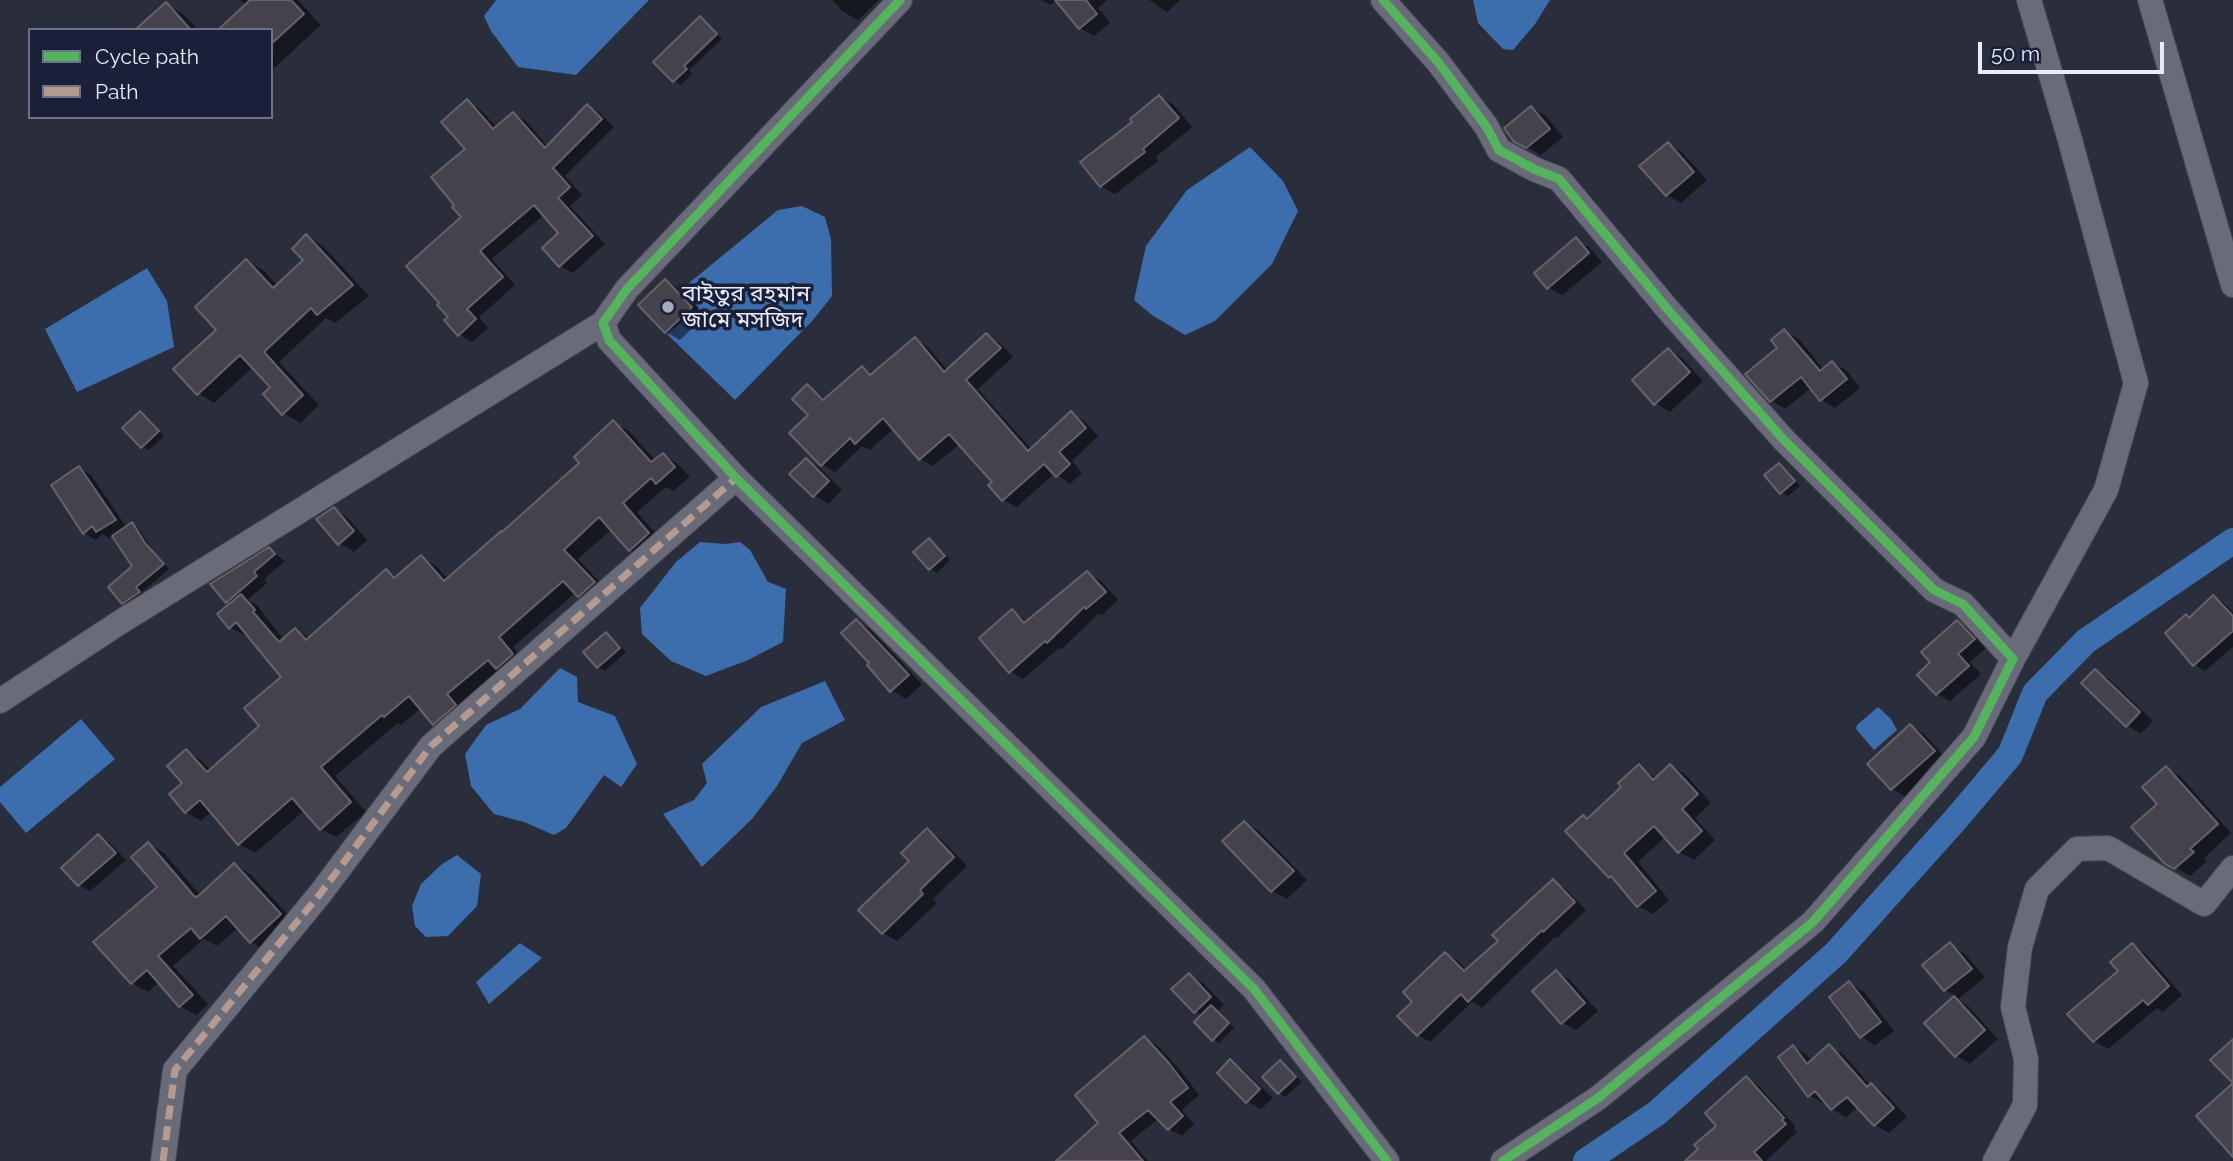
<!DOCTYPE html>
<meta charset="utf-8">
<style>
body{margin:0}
#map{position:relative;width:2233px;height:1161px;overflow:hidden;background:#2a2e3c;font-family:Raleway,sans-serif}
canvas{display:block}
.legend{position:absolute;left:28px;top:28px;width:245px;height:91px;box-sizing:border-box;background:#1a2038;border:2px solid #6c7287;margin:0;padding:9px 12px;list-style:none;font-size:21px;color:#e7ecfd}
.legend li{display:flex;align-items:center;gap:14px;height:35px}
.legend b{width:35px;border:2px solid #6c7287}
.scale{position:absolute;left:1978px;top:42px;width:186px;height:32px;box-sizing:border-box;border:4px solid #e7ecfd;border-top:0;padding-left:9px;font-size:21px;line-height:24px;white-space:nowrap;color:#e7ecfd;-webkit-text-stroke:5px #1a2038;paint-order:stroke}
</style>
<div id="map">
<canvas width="2233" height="1161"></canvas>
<ul class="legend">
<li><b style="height:9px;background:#56b35d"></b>Cycle path</li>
<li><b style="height:9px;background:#b69a8f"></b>Path</li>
</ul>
<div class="scale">50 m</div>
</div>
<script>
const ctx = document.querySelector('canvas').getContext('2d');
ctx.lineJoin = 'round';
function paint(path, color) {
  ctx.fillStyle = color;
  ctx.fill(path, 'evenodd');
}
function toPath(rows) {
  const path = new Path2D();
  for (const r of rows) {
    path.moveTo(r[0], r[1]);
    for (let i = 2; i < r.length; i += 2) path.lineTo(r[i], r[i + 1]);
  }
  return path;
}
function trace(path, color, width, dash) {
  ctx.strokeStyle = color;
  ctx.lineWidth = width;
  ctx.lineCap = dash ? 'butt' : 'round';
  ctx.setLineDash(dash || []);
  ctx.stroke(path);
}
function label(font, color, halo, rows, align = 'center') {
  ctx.font = font + ' Raleway,"Noto Sans Bengali",sans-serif';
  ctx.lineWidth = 7;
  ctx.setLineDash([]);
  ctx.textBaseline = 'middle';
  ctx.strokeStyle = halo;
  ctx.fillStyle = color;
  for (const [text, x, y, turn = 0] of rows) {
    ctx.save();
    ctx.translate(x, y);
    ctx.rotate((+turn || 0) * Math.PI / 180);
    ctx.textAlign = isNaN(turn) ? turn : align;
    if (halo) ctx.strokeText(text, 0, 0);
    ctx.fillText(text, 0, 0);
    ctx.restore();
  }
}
paint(toPath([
 [496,0,649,0,576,75,518,67,491,31,484,16],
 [1473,0,1550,0,1535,24,1513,50,1503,49,1478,23],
 [1250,147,1283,181,1298,211,1272,264,1215,321,1185,335,1152,315,1134,300,1146,246,1187,190],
 [802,206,825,217,831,239,832,296,813,320,735,400,667,334,699,308,683,288,778,210],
 [147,268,167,301,174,347,77,392,45,329],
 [700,542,726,544,740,542,750,550,768,582,786,589,783,642,748,660,706,676,671,661,642,634,640,608,676,562],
 [560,668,577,677,578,702,615,716,637,764,621,787,604,775,566,828,554,835,524,822,494,814,471,786,465,754,486,725,520,709],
 [825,681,845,720,802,743,777,786,752,819,702,867,663,814,694,800,707,783,702,764,761,707],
 [1878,707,1891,719,1897,730,1874,750,1856,729,1857,725],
 [81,719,115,759,26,833,0,802,0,787],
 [457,855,481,874,477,906,448,936,426,937,415,926,412,906,421,884,442,864],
 [520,943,542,958,489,1004,476,982]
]), '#3c6dad');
paint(toPath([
 [240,0,298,0,321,25,271,71,271,30],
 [832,0,879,0,858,20,842,11],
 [1042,0,1057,0,1050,5],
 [1057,0,1107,0,1098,8,1110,23,1094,36,1080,28],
 [1149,0,1180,0,1167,12],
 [166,4,184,15,199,30,146,30],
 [700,18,707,22,722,39,689,70,692,74,681,85,674,81],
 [1160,97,1174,105,1192,127,1156,157,1158,161,1115,194,1101,186,1135,122],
 [467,102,480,109,497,128,513,114,526,121,548,147,588,106,601,114,614,127,565,176,582,195,570,206,605,244,573,273,560,266,561,233,544,215,492,259,515,285,479,317,488,328,472,342,459,334,451,317,464,217],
 [1532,108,1546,116,1563,137,1541,155,1515,140],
 [1668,144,1682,152,1707,180,1681,203,1667,195],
 [307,236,323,246,369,296,335,323,326,318,279,362,319,405,300,423,283,413,272,387,253,367,214,403,198,393,218,330,247,261,263,270,278,286,306,260],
 [1576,240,1590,248,1602,262,1562,295,1548,287],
 [666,281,680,289,705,316,680,340,666,332],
 [1784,331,1799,339,1824,370,1833,363,1847,371,1860,388,1835,408,1821,399,1811,388,1785,409,1771,400,1779,348],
 [986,335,1000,343,1013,357,978,389,1032,450,1071,414,1084,421,1098,436,1072,461,1082,473,1070,484,1055,473,1017,507,1003,500,995,482,960,444,933,466,920,459,894,428,870,450,862,446,835,472,822,464,811,415,807,386,826,399,863,368,874,374,915,340,928,347,948,371],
 [1668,350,1682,358,1703,381,1670,412,1655,403],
 [140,413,147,417,164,436,149,450,142,447],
 [613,422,629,431,656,461,663,455,678,464,690,477,673,491,666,487,637,512,664,543,645,559,630,550,612,529,578,559,609,592,595,604,576,592,513,647,527,664,449,732,434,723,421,708,401,725,398,723,335,776,366,812,336,837,321,829,305,810,255,853,239,844,212,811,201,821,186,812,186,751,201,760,211,771,262,726,283,677,248,634,246,636,230,627,231,604,227,601,269,549,285,561,264,579,267,583,248,600,257,605,284,640,296,630,311,639,386,571,397,577,421,557,436,566,448,579,503,534,581,463],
 [806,460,820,468,842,490,828,504,814,495],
 [1779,465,1786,469,1800,486,1788,496,1781,492],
 [79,468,91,475,127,528,132,525,138,528,152,549,169,569,142,592,146,596,130,606,123,602,134,566,114,535,109,538,102,534,96,540,84,533],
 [334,509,348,518,367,540,354,552,339,543],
 [929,540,936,544,950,560,937,573,930,569],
 [1087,573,1101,581,1118,600,1101,616,1098,614,1062,649,1059,648,1023,679,1010,671,1012,611,1028,622],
 [2214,597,2225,604,2233,612,2233,647,2205,671,2194,664,2186,616,2191,619],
 [856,621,870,629,922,684,906,699,891,690,871,663],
 [1957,622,1970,629,1987,647,1970,662,1981,674,1950,701,1937,694,1933,662],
 [606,634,613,638,626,652,605,671,598,667],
 [2095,671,2109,679,2153,721,2141,734,2127,725],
 [1910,726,1924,734,1948,760,1906,797,1892,789],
 [1639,766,1657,779,1670,766,1685,774,1711,803,1695,818,1715,840,1694,860,1679,852,1666,836,1638,862,1669,900,1653,914,1638,906,1619,882,1610,877,1583,817,1588,820,1623,787],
 [2166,768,2180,776,2231,833,2204,858,2207,861,2190,876,2166,862,2159,804],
 [1245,823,1259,831,1307,880,1287,899,1272,891,1225,841],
 [927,830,941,839,967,866,933,899,937,903,897,941,883,933,911,861],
 [98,836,109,842,126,860,90,891,79,885],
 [148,844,164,853,201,896,235,865,250,874,296,923,267,951,251,942,238,928,217,946,204,939,173,966,208,1004,196,1015,180,1006,159,982,148,992,132,983,96,942,159,887],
 [1553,881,1566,889,1586,910,1557,938,1555,937,1482,1008,1472,1002,1430,1042,1418,1035,1415,1002,1445,954,1458,961,1467,971,1500,941],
 [1950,945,1964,953,1985,977,1957,1000,1968,1006,1998,1039,1970,1064,1956,1056,1926,1023,1956,996,1945,990,1925,965],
 [2132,946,2146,954,2182,995,2163,1012,2157,1008,2108,1049,2094,1041],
 [1556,972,1570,980,1598,1011,1576,1030,1562,1022],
 [1189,975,1203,983,1224,1005,1218,1011,1234,1028,1219,1043,1213,1039,1203,1016,1195,1011],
 [1849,983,1864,992,1894,1031,1875,1045,1861,1036],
 [1144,1038,1157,1045,1181,1071,1199,1095,1182,1110,1194,1124,1182,1136,1169,1129,1159,1118,1131,1141,1148,1161,1058,1161,1101,1123],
 [1793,1047,1807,1055,1812,1062,1829,1047,1843,1054,1871,1086,1885,1093,1907,1117,1889,1133,1875,1125,1858,1107,1846,1117,1832,1109,1826,1101,1823,1103,1810,1096],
 [1230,1062,1244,1070,1273,1098,1261,1109,1247,1101],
 [1280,1062,1287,1066,1302,1082,1285,1097,1279,1093],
 [1746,1078,1759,1086,1795,1126,1794,1128,1797,1132,1766,1161,1687,1161,1700,1149,1718,1126]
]), '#0007');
trace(toPath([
 [1586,1161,1657,1113,1836,953,1956,819,2010,755,2035,693,2086,641,2233,541]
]), '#3c6dad', 26);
const building = toPath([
 [250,0,291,0,304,14,271,44,271,30,218,30,250,0],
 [1055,0,1086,0,1097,14,1079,29,1055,0],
 [166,2,191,30,135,30,166,2],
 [700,16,717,34,684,66,687,69,673,82,653,62,700,16],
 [1159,95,1179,118,1143,149,1145,152,1100,187,1080,162,1132,122,1130,119,1159,95],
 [467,99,493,129,513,112,545,148,587,104,602,119,553,168,570,187,558,198,593,236,559,267,542,248,558,233,534,205,480,251,503,277,467,309,476,319,458,336,444,320,448,317,437,305,439,303,406,266,461,217,452,207,454,205,431,177,465,149,441,122,467,99],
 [1531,106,1550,129,1526,148,1513,141,1504,128,1531,106],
 [1668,142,1694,172,1666,196,1639,166,1668,142],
 [306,234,353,285,317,315,311,308,264,352,303,395,282,415,263,394,270,387,240,355,197,395,173,369,216,330,195,307,246,259,273,288,303,260,292,249,306,234],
 [1576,237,1589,253,1547,289,1534,273,1576,237],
 [665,279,692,307,665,333,638,305,665,279],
 [1784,329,1820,371,1832,361,1847,379,1820,401,1801,377,1770,402,1745,374,1777,348,1771,340,1784,329],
 [986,333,1001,348,966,380,1028,451,1071,411,1086,428,1059,452,1070,464,1056,477,1044,464,1002,501,988,485,992,482,949,434,919,460,883,418,855,444,850,438,821,466,789,433,808,415,792,399,807,384,823,400,862,366,870,375,915,337,944,372,986,333],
 [1668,348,1690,372,1654,405,1632,380,1668,348],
 [140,411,159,431,141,448,122,428,140,411],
 [613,420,651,462,663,453,675,467,656,484,651,478,623,503,649,533,629,551,599,517,564,550,595,582,578,597,563,581,499,637,513,654,496,669,488,660,447,694,456,705,433,725,409,696,384,717,382,715,321,767,351,802,320,830,292,798,238,845,200,800,185,813,169,794,182,783,167,766,186,749,207,772,259,726,244,708,281,677,236,622,229,629,217,614,241,594,255,610,253,612,279,642,295,628,306,640,386,569,394,578,421,555,444,581,501,531,502,532,579,463,574,457,613,420],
 [806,458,829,481,813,497,789,474,806,458],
 [1779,463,1795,481,1780,494,1764,475,1779,463],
 [79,466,116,520,96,532,92,526,83,534,51,485,79,466],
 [334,507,354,531,338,545,316,519,334,507],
 [132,522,145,543,164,564,136,587,140,592,122,604,108,587,132,566,112,536,132,522],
 [929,538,945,556,929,570,913,552,929,538],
 [269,547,275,554,254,572,257,576,226,603,210,584,269,547],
 [1087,571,1106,592,1086,609,1084,607,1047,643,1045,641,1009,673,979,638,1012,609,1024,623,1087,571],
 [2213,595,2233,616,2233,631,2193,666,2165,633,2186,614,2189,618,2213,595],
 [856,619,909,675,890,692,867,665,869,663,841,633,856,619],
 [1957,620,1975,639,1958,654,1969,666,1936,695,1917,675,1930,662,1921,652,1957,620],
 [606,632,620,648,597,668,583,652,606,632],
 [2095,669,2140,712,2126,727,2081,683,2095,669],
 [1910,724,1935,751,1891,790,1867,764,1910,724],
 [1639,764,1653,780,1670,764,1698,794,1682,809,1702,831,1678,853,1654,826,1624,853,1656,891,1637,907,1611,876,1609,878,1565,831,1583,815,1587,819,1621,787,1618,783,1639,764],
 [2166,766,2218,824,2190,849,2194,852,2174,869,2165,864,2131,827,2157,804,2142,787,2166,766],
 [1244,821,1294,871,1271,892,1222,841,1244,821],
 [927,828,954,857,920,890,923,894,882,934,858,910,909,861,901,853,927,828],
 [98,834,116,853,78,886,61,868,98,834],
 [148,842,194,896,197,897,234,863,281,914,250,943,226,916,200,939,191,928,158,956,193,995,179,1007,147,970,131,984,93,942,157,887,131,857,148,842],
 [1553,879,1575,902,1543,932,1542,930,1468,1002,1461,994,1417,1036,1397,1016,1412,1002,1403,992,1445,952,1464,971,1498,941,1492,935,1553,879],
 [1950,942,1972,969,1944,991,1922,965,1950,942],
 [2132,943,2169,986,2148,1005,2143,1000,2093,1042,2067,1014,2118,971,2110,962,2132,943],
 [1556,970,1585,1003,1561,1024,1532,991,1556,970],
 [1189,973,1211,997,1194,1013,1171,989,1189,973],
 [1849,981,1881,1022,1860,1038,1829,997,1849,981],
 [1954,996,1985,1030,1955,1057,1924,1023,1954,996],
 [1211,1005,1229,1023,1212,1041,1194,1022,1211,1005],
 [1144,1036,1168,1062,1188,1088,1170,1102,1183,1116,1168,1130,1148,1110,1119,1133,1143,1161,1056,1161,1098,1123,1075,1095,1144,1036],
 [2233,1039,2233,1157,2196,1116,2233,1083,2210,1060,2233,1039],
 [1829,1044,1867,1087,1871,1083,1894,1108,1874,1126,1847,1097,1831,1110,1815,1091,1808,1097,1778,1057,1793,1045,1807,1064,1829,1044],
 [1230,1059,1260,1089,1246,1103,1217,1073,1230,1059],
 [1280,1060,1296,1077,1278,1094,1262,1077,1280,1060],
 [1746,1076,1784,1118,1782,1120,1786,1124,1754,1152,1762,1161,1685,1161,1698,1149,1694,1145,1716,1126,1705,1113,1746,1076]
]);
paint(building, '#46424b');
trace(building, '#66616b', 2);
const street = toPath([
 [900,0,627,289,603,323,609,340,736,478,1254,989,1387,1161],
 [1383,0,1438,62,1486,126,1499,150,1534,169,1559,179,1670,312,1784,440,1934,590,1963,604,2013,659,1974,737,1813,922,1598,1098,1503,1161],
 [2150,0,2233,285],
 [2013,659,2106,490,2136,383,2070,140,2029,0],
 [0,701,122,621,603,323],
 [163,1161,175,1070,320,894,431,746,736,478],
 [1995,1161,2025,1105,2026,1059,2013,1007,2020,947,2037,889,2077,849,2108,848,2204,904,2233,868]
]);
trace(street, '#474a56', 26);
trace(street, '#696c78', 24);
trace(toPath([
 [163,1161,175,1070,320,894,431,746,736,478]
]), '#b69a8f', 7, [14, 7]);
trace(toPath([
 [900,0,627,289,603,323,609,340,736,478,1254,989,1387,1161],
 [1383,0,1438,62,1486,126,1499,150,1534,169,1559,179,1670,312,1784,440,1934,590,1963,604,2013,659,1974,737,1813,922,1598,1098,1503,1161]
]), '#56b35d', 9);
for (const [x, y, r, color] of [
 [668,307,7,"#a5aab9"]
]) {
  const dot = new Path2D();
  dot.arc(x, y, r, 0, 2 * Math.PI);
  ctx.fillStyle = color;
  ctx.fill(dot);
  trace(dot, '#1a2038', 2.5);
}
label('23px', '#e7ecfd', '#1a2038', [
 ["বাইতুর রহমান",682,294],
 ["জা‌মে মস‌জিদ",682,320]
], 'left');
</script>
